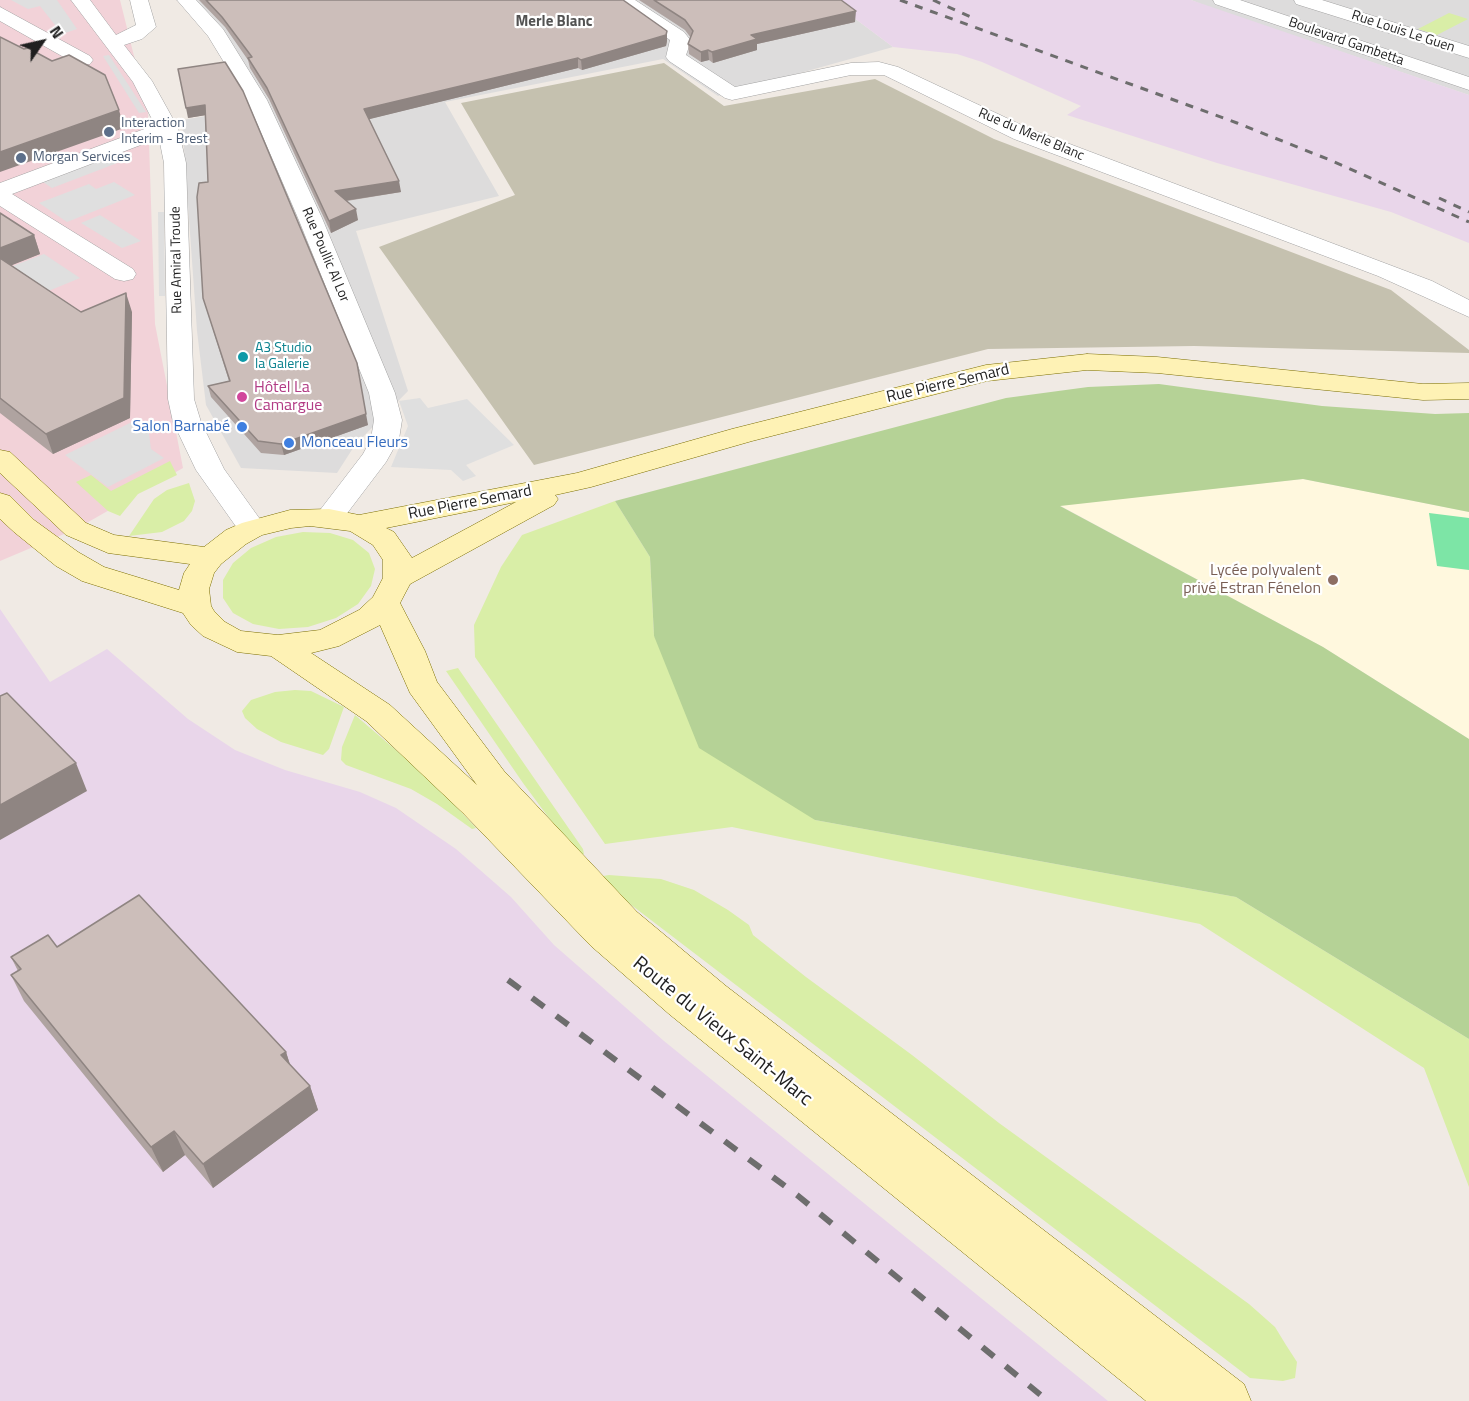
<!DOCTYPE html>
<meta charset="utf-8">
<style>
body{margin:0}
#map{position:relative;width:1469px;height:1401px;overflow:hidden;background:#f0eae4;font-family:"Titillium Web",sans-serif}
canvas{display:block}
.north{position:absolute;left:12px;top:12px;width:60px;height:60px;-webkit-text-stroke:4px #fff;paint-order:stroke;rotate:56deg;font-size:16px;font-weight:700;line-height:24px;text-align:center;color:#1f1f1f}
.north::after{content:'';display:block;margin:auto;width:21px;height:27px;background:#1f1f1f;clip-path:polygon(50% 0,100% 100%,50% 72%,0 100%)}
</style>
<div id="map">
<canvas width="1469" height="1401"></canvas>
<div class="north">N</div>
</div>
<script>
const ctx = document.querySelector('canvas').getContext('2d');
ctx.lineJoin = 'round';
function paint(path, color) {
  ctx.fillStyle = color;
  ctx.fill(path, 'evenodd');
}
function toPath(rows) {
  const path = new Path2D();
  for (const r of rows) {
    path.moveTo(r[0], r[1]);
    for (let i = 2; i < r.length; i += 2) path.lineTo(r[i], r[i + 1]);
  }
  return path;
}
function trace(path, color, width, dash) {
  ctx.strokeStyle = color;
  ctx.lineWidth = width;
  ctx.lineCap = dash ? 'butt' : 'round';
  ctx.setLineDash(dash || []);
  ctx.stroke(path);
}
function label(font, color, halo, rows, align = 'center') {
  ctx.font = font + ' "Titillium Web",sans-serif';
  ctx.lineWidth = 4.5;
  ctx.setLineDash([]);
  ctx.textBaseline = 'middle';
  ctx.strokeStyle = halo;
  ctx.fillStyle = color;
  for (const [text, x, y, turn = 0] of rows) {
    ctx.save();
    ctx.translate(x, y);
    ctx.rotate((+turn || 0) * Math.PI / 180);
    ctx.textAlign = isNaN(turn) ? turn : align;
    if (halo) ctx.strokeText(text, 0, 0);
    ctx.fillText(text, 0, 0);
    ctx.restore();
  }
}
paint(toPath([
 [194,0,830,0,893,47,718,96,663,59,445,102,499,196,356,231,408,391,355,445,337,473,241,468,206,405,197,331,182,120,259,107],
 [1191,0,1469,0,1469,95,1211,8]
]), '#dddcdc');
paint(toPath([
 [0,0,120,0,148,112,155,324,183,468,76,529,0,561]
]), '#f2d2d8');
paint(toPath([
 [830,0,1191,0,1469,95,1469,243,1391,212,1217,163,1067,115,1081,106,982,62,957,54,893,47],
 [0,609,50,682,107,649,188,719,235,750,285,770,360,792,396,808,456,849,511,897,554,945,664,1041,1108,1401,0,1401]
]), '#e9d6ea');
paint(toPath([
 [1303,479,1469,512,1469,739,1323,647,1059,505]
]), '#fff8de');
paint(toPath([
 [664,63,724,106,875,79,994,139,1391,290,1469,350,1469,353,1194,346,988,349,534,465,379,247,515,195,461,103]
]), '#c5c1af');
paint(toPath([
 [1449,13,1468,19,1437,35,1418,29],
 [170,461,177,475,138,494,120,516,108,511,76,482,91,475,111,491],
 [189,483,195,501,192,511,184,521,162,532,129,536,154,499,167,490],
 [615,501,650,557,654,636,815,820,1236,897,1469,1039,1469,1187,1424,1068,1200,924,732,827,605,844,475,657,474,625,501,567,522,535],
 [303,532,330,533,353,540,369,553,375,569,371,586,358,604,336,618,308,627,279,629,253,624,233,613,223,598,223,580,233,563,251,548,276,537],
 [458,668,583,849,584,854,577,855,569,845,523,783,446,671],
 [295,690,311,691,344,707,329,749,323,755,281,742,257,729,245,718,242,711,251,700,275,692],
 [355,715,404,757,451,801,476,828,472,829,437,804,411,789,346,765,341,760,342,747],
 [609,875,661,879,694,890,728,910,749,925,753,935,806,977,912,1055,999,1123,1249,1304,1275,1327,1286,1345,1297,1362,1295,1378,1283,1381,1250,1378,613,891,605,884,603,876]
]), '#d9eea7');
paint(toPath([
 [1159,384,1322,406,1435,414,1469,413,1469,512,1303,479,1060,506,1323,647,1469,739,1469,1039,1236,897,815,820,699,748,654,636,650,557,615,501,1006,398,1088,387]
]), '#b5d296');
paint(toPath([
 [1429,513,1469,518,1469,570,1437,566]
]), '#7de5a6');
paint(toPath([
 [11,0,57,0,77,29,62,34,40,6,28,9],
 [109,55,146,112,139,113,103,56],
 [123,152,133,157,52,188,43,182],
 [114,182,135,195,67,222,39,203,89,184,96,189],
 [158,212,164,212,165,296,159,296],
 [100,215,141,241,122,248,81,223],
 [44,254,80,278,0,311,0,271],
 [420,398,428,408,467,399,514,445,466,465,476,476,463,481,451,470,391,467,408,426,399,401],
 [138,419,148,426,151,449,164,458,108,487,65,455]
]), '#dfdfdf');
const minor = toPath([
 [71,0,90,0,116,35,136,25,130,0,148,0,156,27,142,39,124,45,152,81,178,128,186,163,194,399,201,422,224,469,267,529,262,535,252,538,242,535,196,470,173,422,168,399,164,163,159,138,12,194,133,269,136,274,133,279,124,281,115,279,0,206,0,183,155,125,133,82,71,0],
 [177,0,196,0,223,29,267,100,322,218,395,393,402,420,399,439,386,462,339,524,329,527,319,524,314,518,363,454,371,439,374,420,369,393,298,218,247,100,208,36,177,0],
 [613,0,635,0,684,32,691,41,686,55,735,87,851,63,879,62,898,67,1030,129,1432,281,1469,300,1469,317,1378,276,1014,139,884,75,851,75,732,100,725,98,669,61,666,57,670,40,613,0],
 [1294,0,1322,0,1469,46,1469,58,1296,4,1294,0],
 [0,7,90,56,93,60,90,64,76,64,0,21,0,7]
]);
const tertiary = toPath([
 [1213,0,1240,0,1469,77,1469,90,1215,4,1213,0]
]);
const secondary = toPath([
 [1087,354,1157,357,1423,384,1469,383,1469,399,1423,400,1157,373,1087,370,987,381,752,441,591,487,555,495,558,499,554,505,410,584,400,603,425,651,437,682,504,771,637,912,726,986,1244,1384,1251,1401,1146,1401,669,1014,591,946,463,813,366,721,271,656,237,652,203,636,191,625,183,613,82,581,56,566,14,532,0,519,0,493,10,496,34,520,78,552,104,567,179,590,184,573,190,564,108,553,66,535,0,473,0,450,10,452,86,523,114,535,204,547,226,530,242,523,290,510,329,509,359,515,577,473,732,429,986,365,1087,354],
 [516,502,412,558,394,532,386,528,516,502],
 [310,526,350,531,373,545,383,560,383,578,373,597,359,610,320,630,278,635,241,631,225,622,214,611,211,606,209,589,214,573,221,564,246,544,262,535,291,528,310,526],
 [380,625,410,693,477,785,390,705,311,653,339,646,380,625]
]);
trace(minor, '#a3a3a3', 1);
trace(tertiary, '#a3a3a3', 1);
trace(secondary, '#7b6e00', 1);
paint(minor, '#fff');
paint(tertiary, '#fff');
paint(secondary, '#fef2b5');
trace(toPath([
 [900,0,1237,123,1330,160,1469,222],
 [933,0,971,17],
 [1439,198,1469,212]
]), '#6d6d6d', 3, [8, 8]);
trace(toPath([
 [508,980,797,1195,1048,1401]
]), '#6d6d6d', 6, [15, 15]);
paint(toPath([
 [199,0,623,0,667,31,667,41,666,46,582,70,578,68,369,119,401,192,347,201,358,220,331,233,269,99,250,68,248,60,225,27],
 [639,0,841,0,855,22,757,44,757,50,713,63,709,60,701,62,689,54,688,44,691,38,685,30],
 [225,62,368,425,284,455,261,453,211,397,208,386,229,381,203,298,208,182,205,115,188,118],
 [0,213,34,235,40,254,11,265,81,312,132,312,130,418,53,454,0,413],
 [57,947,286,1052,290,1065,310,1086,318,1110,213,1188,185,1155,163,1172,24,1001,11,975,18,971,11,957]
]), '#afa3a0');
paint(toPath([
 [856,11,855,22,757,44,757,50,713,63,712,52,751,35],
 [667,31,667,41,666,46,582,70,581,60],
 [708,50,709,60,701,62,701,52],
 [578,58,578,68,366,120,364,109],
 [205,105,207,115,188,118,186,108],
 [119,110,124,128,0,172,0,152],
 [399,181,401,192,337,202,335,191],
 [356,209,358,220,331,233,329,221],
 [34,235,40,254,0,270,0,248],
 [126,293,132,312,130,418,53,454,46,434],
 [357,363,368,425,284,455,281,444],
 [76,763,87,791,0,840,0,805],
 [286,1052,294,1077,281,1055],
 [310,1086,318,1110,213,1188,203,1164],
 [174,1131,185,1155,163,1172,151,1147]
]), '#8f8582');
const building = toPath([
 [206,0,623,0,667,31,666,35,581,60,578,58,364,109,399,181,335,191,356,209,329,221,267,88,248,58,252,57,222,17,206,0],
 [654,0,841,0,856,11,751,35,757,39,712,52,708,50,701,52,688,44,693,31,685,20,654,0],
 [0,37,24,49,28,48,52,61,69,55,105,75,119,110,0,152,0,37],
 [225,62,243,91,357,363,366,414,281,444,258,441,208,386,230,381,203,298,197,197,199,183,208,182,205,105,186,108,178,69,225,62],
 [0,213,34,235,0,248,0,213],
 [0,258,81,312,126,293,124,398,46,434,0,398,0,258],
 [7,693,76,763,0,805,0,696,7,693],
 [139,895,286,1052,281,1055,310,1086,203,1164,174,1131,151,1147,11,975,21,969,11,957,48,935,57,947,139,895]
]);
paint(building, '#ccbeba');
trace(building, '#8f8582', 1.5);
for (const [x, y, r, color] of [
 [109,132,6,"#5c6f8a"],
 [21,158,6,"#5c6f8a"],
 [243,357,6,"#0f9aa8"],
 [242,397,6,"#d1479c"],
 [242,427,6,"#3f7fe0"],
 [289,443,6,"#3f7fe0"],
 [1333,580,6,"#8d6e63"]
]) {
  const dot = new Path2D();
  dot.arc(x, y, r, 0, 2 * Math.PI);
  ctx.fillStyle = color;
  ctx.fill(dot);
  trace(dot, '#fff', 2);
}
label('14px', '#1f1f1f', '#fff', [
 ["Rue Louis Le Guen",1403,32,18],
 ["Boulevard Gambetta",1346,42,19],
 ["Rue du Merle Blanc",1031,135,23],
 ["Rue Poullic Al Lor",325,255,67],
 ["Rue Amiral Troude",177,260,-91]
]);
label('14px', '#4e5e75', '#fff', [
 ["Interaction",121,124],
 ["Interim - Brest",121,140],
 ["Morgan Services",33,158]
], 'left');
label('14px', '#0d838f', '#fff', [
 ["A3 Studio",255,349],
 ["la Galerie",255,365]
], 'left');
label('bold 15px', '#525252', '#fff', [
 ["Merle Blanc",554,22]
]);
label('16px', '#1f1f1f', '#fff', [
 ["Rue Pierre Semard",948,384,-13],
 ["Rue Pierre Semard",470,503,-11]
]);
label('16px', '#b23c85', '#fff', [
 ["Hôtel La",254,388],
 ["Camargue",254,406]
], 'left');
label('16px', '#366cbe', '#fff', [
 ["Salon Barnabé",230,427],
 ["Monceau Fleurs",301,443,"left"]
], 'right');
label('16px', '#785e54', '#fff', [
 ["Lycée polyvalent",1321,571],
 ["privé Estran Fénelon",1321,589]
], 'right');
label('20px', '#1f1f1f', '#fff', [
 ["Route du Vieux Saint-Marc",722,1032,39]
]);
</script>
